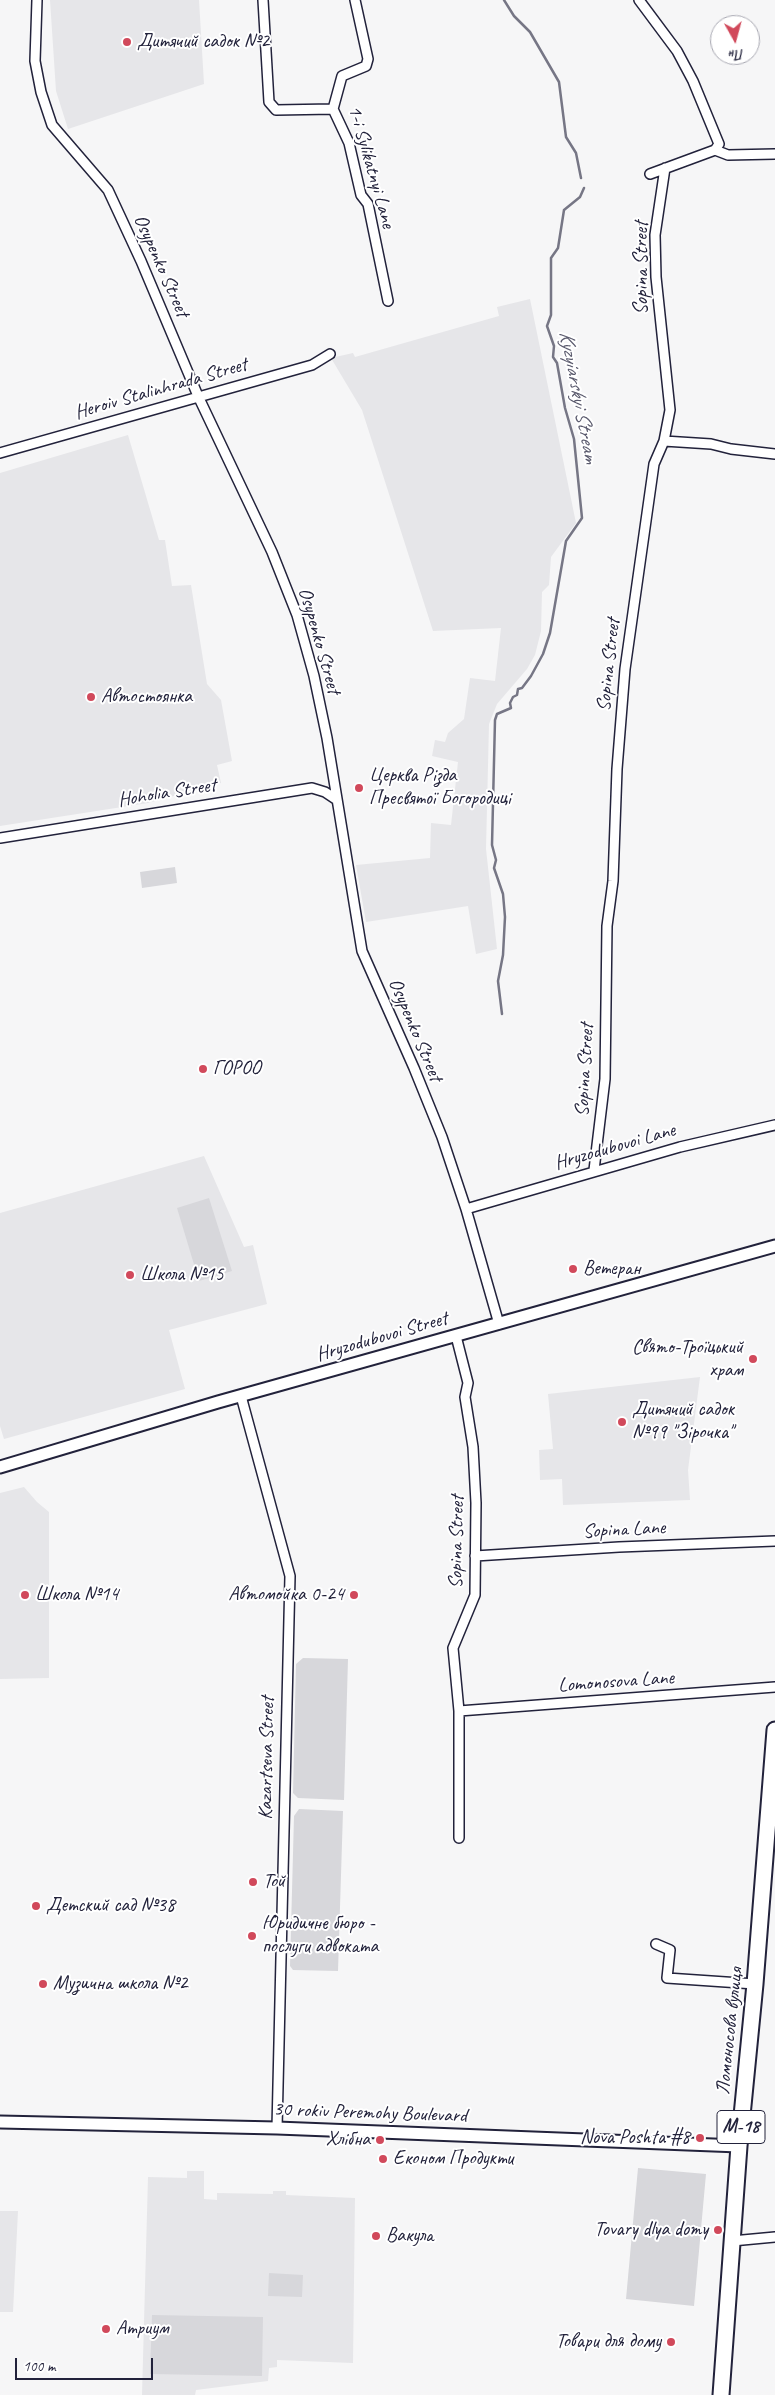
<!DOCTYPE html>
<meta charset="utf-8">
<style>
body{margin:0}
#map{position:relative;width:775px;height:2395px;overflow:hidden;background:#f6f6f7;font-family:Caveat,sans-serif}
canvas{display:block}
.north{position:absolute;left:710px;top:15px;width:50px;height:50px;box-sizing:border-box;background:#fff;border:1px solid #a7a7b1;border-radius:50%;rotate:173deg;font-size:14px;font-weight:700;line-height:20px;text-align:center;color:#22223b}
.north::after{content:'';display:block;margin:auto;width:18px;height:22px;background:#d1495b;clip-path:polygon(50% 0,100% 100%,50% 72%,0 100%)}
.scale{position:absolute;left:15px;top:2358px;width:138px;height:22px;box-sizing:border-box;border:2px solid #22223b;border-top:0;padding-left:6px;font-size:15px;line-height:18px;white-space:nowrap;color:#22223b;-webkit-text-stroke:4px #fff;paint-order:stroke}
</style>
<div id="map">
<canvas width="775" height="2395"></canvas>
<div class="north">Пн</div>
<div class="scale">100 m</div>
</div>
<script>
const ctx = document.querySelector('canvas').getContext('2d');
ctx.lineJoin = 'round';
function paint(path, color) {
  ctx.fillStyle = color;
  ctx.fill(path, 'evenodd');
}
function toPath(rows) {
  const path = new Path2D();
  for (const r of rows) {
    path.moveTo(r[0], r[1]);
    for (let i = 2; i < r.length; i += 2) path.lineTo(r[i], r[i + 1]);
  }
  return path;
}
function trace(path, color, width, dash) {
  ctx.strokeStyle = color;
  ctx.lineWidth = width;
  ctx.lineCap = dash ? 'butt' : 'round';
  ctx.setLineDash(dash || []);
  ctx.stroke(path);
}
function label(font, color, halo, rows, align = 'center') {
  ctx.font = font + ' Caveat,sans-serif';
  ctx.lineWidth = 4;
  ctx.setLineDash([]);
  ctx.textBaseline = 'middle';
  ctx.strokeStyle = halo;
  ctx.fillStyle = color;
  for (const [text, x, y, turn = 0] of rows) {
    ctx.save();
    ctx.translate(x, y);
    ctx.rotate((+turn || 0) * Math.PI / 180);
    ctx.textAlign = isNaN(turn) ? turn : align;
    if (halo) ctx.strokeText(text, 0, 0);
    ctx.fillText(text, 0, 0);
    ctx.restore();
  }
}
paint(toPath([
 [50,0,199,0,204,84,68,129,56,91],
 [530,299,576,523,551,557,549,585,542,592,541,631,535,655,527,669,497,704,489,724,486,849,497,949,476,954,468,906,366,922,356,865,430,858,431,823,451,825,458,762,432,756,435,740,445,742,448,733,464,719,470,678,495,681,501,628,433,631,362,410,331,358,353,353,355,357,499,316,497,307],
 [128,435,159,540,165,540,172,586,191,585,207,684,221,700,232,761,217,765,221,783,148,803,0,826,0,473],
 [204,1156,244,1247,253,1245,267,1304,169,1330,185,1389,4,1439,0,1426,0,1213],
 [700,1377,688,1470,690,1500,563,1505,562,1479,540,1480,539,1450,553,1449,548,1394],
 [24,1487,37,1502,49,1512,49,1678,0,1679,0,1493],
 [187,2171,204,2171,204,2199,217,2200,217,2193,273,2194,273,2191,286,2191,286,2195,355,2198,353,2363,277,2360,277,2367,269,2368,268,2381,196,2390,195,2395,142,2395,148,2177,187,2178],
 [0,2211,18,2211,13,2312,0,2312]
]), '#e6e6e9');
paint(toPath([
 [175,867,177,883,142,888,140,872],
 [209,1198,232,1271,199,1281,177,1208],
 [303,1658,348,1659,344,1800,298,1798,293,1793,296,1664],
 [299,1809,343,1811,338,1971,293,1970,290,1966,294,1816],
 [638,2168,706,2174,694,2306,626,2299],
 [269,2273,303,2275,302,2297,268,2296],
 [152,2315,263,2317,262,2376,150,2374]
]), '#d7d7db');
trace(toPath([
 [504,0,514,16,530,32,559,82,566,137,576,153,581,178],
 [502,1014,498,981,503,955,505,917,503,894,494,868,496,860,492,845,495,720,497,714,511,708,510,703,513,697,517,695,518,689,522,688,531,676,543,654,550,633,566,541,582,518,574,439,565,408,557,363,553,357,554,346,547,326,551,315,551,258,558,248,564,210,580,197,584,188]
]), '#767685', 2.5);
const street = toPath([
 [37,0,35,61,41,92,52,125,108,190,141,261,198,396,272,552,297,615,314,676,327,738,362,951,414,1068,442,1137,466,1209,499,1324],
 [263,0,269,102,276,110,333,109],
 [355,0,368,59,366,66,342,76,333,109,349,143,361,195,368,204,388,301],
 [639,0,677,51,693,81,719,144,715,150],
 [650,174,715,150,728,155,775,154],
 [664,441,711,444,731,449,775,454],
 [0,453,312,365,330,354],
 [0,838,312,788,325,792,337,800],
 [594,1170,605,1079,607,926,613,881,617,769,625,669,654,464,664,441,670,410,656,277,655,235,665,168],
 [466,1209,680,1147,775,1125],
 [456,1336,468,1383,465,1397,473,1447,476,1503,475,1595,453,1648,459,1711,459,1838],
 [241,1396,290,1576,277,2128],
 [475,1556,619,1547,775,1541],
 [459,1711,775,1687],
 [656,1944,670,1950,667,1978,755,1984],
 [732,2241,775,2237]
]);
const secondary = toPath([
 [0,1467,218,1402,775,1246],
 [0,2122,277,2128,739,2146]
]);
const highway = toPath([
 [721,2395,739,2146,755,1984,775,1730]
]);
trace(street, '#22223b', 12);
trace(secondary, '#22223b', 15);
trace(highway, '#22223b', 19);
trace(street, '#fff', 9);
trace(secondary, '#fff', 11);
trace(highway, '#fff', 15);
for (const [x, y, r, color] of [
 [127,42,5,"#d1495b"],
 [91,697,5,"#d1495b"],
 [359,788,5,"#d1495b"],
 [203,1069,5,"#d1495b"],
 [573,1269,5,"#d1495b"],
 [130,1275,5,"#d1495b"],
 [753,1359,5,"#d1495b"],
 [622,1422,5,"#d1495b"],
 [25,1595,5,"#d1495b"],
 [354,1595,5,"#d1495b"],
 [253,1882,5,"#d1495b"],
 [36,1906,5,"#d1495b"],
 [252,1936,5,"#d1495b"],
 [43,1984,5,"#d1495b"],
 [700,2138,5,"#d1495b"],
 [380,2140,5,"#d1495b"],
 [383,2159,5,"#d1495b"],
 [718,2230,5,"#d1495b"],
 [376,2236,5,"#d1495b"],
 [106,2329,5,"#d1495b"],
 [671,2342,5,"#d1495b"]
]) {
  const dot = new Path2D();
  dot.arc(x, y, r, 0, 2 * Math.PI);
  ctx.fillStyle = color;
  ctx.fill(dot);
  trace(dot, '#fff', 2);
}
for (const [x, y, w] of [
 [741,2127,48]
]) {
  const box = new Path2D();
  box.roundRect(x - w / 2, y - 16.5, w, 33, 4);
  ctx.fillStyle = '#fff';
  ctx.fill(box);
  trace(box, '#22223b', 1);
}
label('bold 19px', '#22223b', null, [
 ["М-18",741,2127]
]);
label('20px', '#22223b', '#fff', [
 ["Дитячий садок №2",137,42],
 ["Автостоянка",101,697],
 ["Церква Різда",369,776],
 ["Пресвятої Богородиці",369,799],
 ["ГОРОО",213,1069],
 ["Ветеран",583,1269],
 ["Школа №15",140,1275],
 ["Свято-Троїцький",743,1348,"right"],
 ["храм",743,1371,"right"],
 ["Дитячий садок",632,1410],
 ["№99 \"Зірочка\"",632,1433],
 ["Школа №14",35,1595],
 ["Автомойка 0-24",344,1595,"right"],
 ["Той",263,1882],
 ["Детский сад №38",46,1906],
 ["Юридичне бюро -",262,1924],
 ["послуги адвоката",262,1947],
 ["Музична школа №2",53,1984],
 ["Nova Poshta #8",690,2138,"right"],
 ["Хлібна",370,2140,"right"],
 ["Економ Продукти",393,2159],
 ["Tovary dlya domy",708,2230,"right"],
 ["Вакула",386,2236],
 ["Атриум",116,2329],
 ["Товари для дому",661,2342,"right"]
], 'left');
label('20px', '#22223b', '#fff', [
 ["1-i Sylikatnyi Lane",371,167,74],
 ["Osypenko Street",161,266,66],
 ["Sopina Street",642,268,-90],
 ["Heroiv Stalinhrada Street",161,389,-16],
 ["Osypenko Street",319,641,74],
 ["Sopina Street",609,665,-84],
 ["Hoholia Street",167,793,-9],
 ["Osypenko Street",415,1030,67],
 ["Sopina Street",585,1070,-87],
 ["Hryzodubovoi Lane",615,1147,-16],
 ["Hryzodubovoi Street",382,1337,-16],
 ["Sopina Lane",624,1530,-3],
 ["Sopina Street",457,1542,-89],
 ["Lomonosova Lane",616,1682,-4],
 ["Kazartseva Street",267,1758,-89],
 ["Ломоносова вулиця",730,2031,-84],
 ["30 rokiv Peremohy Boulevard",370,2113,2]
]);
label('italic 21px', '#5a5a6d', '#fff', [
 ["Kyzyiarskyi Stream",578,397,79]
]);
</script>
